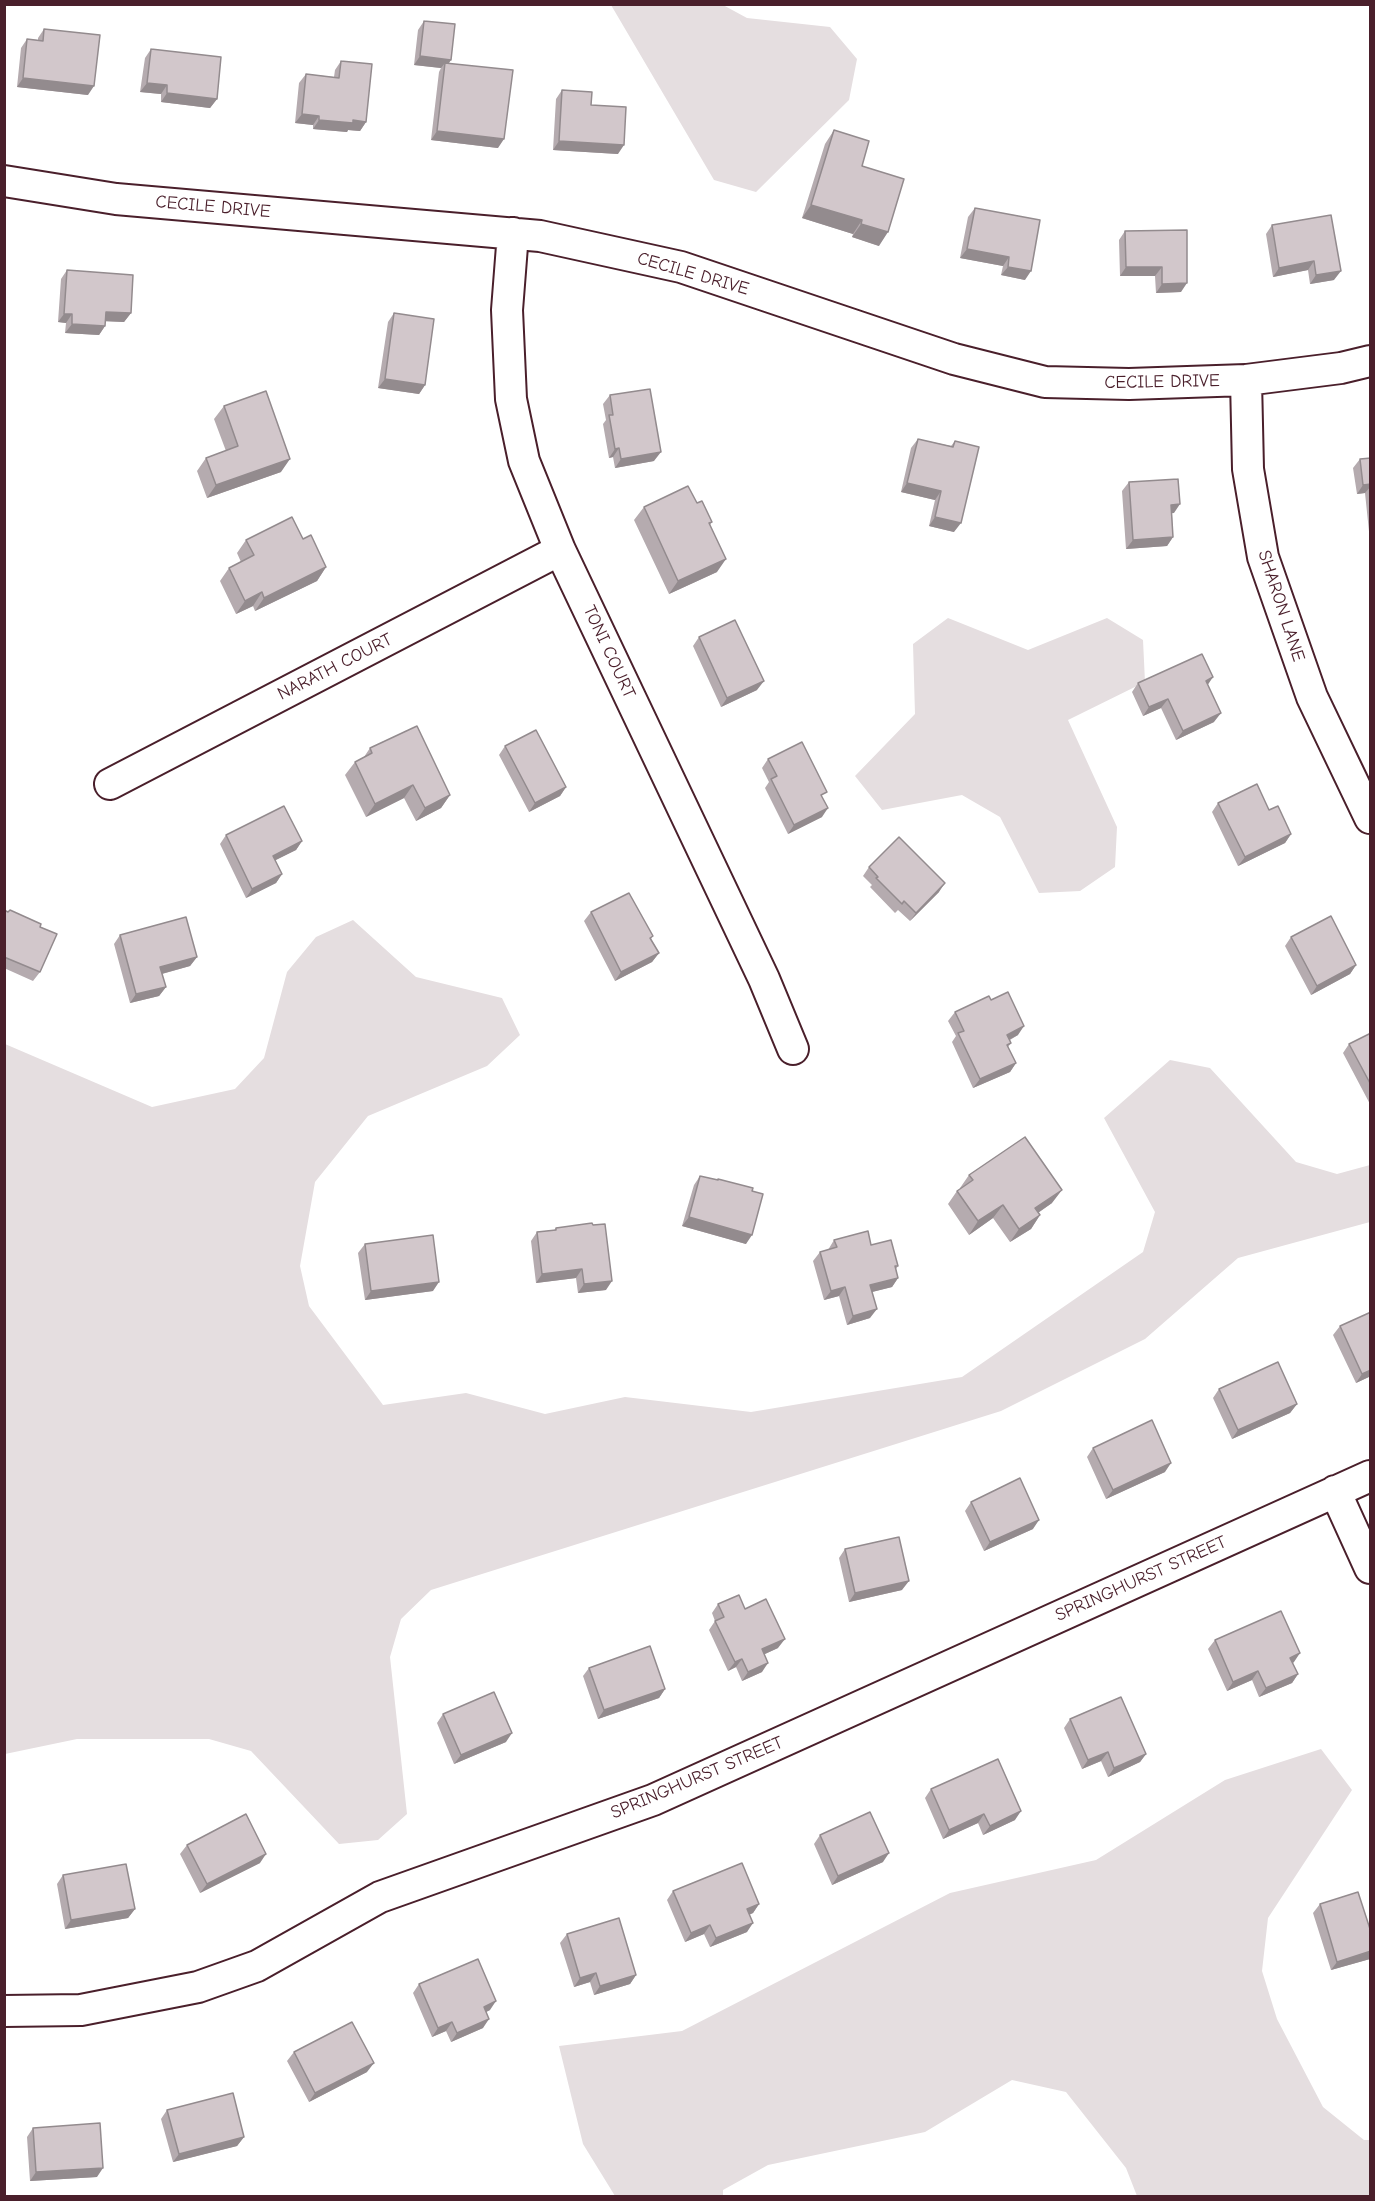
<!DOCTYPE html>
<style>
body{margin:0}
#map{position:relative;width:1375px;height:2201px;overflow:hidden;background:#fff;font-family:"Comic Neue",sans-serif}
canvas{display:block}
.frame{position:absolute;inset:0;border:6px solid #4a1f2b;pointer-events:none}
</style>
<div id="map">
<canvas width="1375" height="2201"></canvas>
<div class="frame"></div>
</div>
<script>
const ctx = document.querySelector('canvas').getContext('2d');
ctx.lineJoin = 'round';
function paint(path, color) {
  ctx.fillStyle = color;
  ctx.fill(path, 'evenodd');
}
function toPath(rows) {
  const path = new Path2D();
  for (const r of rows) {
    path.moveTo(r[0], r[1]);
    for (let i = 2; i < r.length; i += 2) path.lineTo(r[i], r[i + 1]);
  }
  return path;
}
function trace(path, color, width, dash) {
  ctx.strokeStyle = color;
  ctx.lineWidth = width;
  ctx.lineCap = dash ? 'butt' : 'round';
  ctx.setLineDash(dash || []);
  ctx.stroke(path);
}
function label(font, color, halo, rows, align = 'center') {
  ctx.font = font + ' "Comic Neue",sans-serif';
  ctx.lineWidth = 4.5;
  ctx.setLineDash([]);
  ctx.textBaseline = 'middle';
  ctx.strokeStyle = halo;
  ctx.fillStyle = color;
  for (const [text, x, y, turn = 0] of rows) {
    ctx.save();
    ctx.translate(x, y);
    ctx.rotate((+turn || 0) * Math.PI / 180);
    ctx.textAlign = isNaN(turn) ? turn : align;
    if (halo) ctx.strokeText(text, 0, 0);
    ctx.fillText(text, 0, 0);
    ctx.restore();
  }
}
paint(toPath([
 [611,5,723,5,747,18,830,27,857,59,849,100,756,192,714,180],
 [948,618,1028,650,1107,618,1143,640,1145,682,1068,720,1117,827,1115,867,1080,891,1039,893,1000,817,962,795,882,810,855,776,915,714,913,644],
 [353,920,416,977,502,998,520,1035,487,1066,368,1116,315,1182,300,1266,309,1306,383,1405,466,1393,545,1414,625,1397,751,1412,962,1377,1143,1252,1155,1212,1104,1118,1170,1060,1210,1068,1296,1162,1337,1174,1370,1165,1370,1222,1238,1258,1145,1339,1001,1411,431,1590,401,1619,390,1657,407,1814,378,1840,339,1844,251,1751,209,1739,77,1739,5,1754,5,1044,152,1107,235,1089,264,1058,287,972,316,937],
 [1321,1749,1352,1790,1268,1918,1262,1971,1277,2019,1323,2107,1364,2140,1370,2140,1370,2196,1137,2196,1126,2168,1066,2092,1012,2080,925,2132,768,2165,723,2190,723,2196,615,2196,583,2144,559,2046,682,2031,950,1893,1096,1860,1225,1780]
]), '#e5dee0');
const minor = toPath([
 [4,181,116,199,540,236,681,267,954,359,1045,382,1129,384,1246,380,1341,368,1370,361],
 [513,233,507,310,511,399,524,461,560,550,764,979,793,1049],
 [1246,380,1248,469,1263,557,1312,697,1370,818],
 [110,784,560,550],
 [1335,1491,1370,1568],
 [4,2011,81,2010,198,1987,257,1966,380,1897,653,1800,1370,1476]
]);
trace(minor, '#4a1f2b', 34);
trace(minor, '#fff', 30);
paint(toPath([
 [424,21,449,63,498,148,431,140,439,72,441,68,414,65,418,30],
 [44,29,88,95,17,87,21,48,27,39,38,40,38,38],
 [151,49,217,99,210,108,161,102,161,94,140,92,145,58],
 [341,61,366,122,360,131,348,130,347,132,313,129,313,125,295,123,299,83,306,74,334,77,335,70],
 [562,90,591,105,618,154,553,150,556,99],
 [834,130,862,166,879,246,852,237,853,234,802,218,825,144],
 [975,208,1025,280,1001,275,1003,266,960,258,968,217],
 [1272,225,1334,280,1310,284,1308,270,1273,277,1266,234],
 [1187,230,1181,292,1156,293,1155,276,1120,276,1119,240,1125,231],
 [67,270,131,313,124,322,105,321,105,326,99,335,65,333,66,323,58,322,61,279],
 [394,313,425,385,419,394,378,388,388,322],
 [610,395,654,461,615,468,613,457,609,458,603,424,606,420,603,404],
 [224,406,281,472,207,498,197,471,206,458,226,451,214,419],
 [918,439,951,446,955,441,954,532,929,526,935,500,901,492,911,448],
 [1371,458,1371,541,1370,541,1365,493,1357,494,1353,468,1360,459],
 [1129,482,1174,513,1172,513,1173,537,1167,546,1126,549,1122,491],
 [697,503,712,522,710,525,717,572,669,594,634,520,644,507],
 [303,539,326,567,317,581,255,611,253,606,236,614,220,581,229,568,241,562,237,553,246,540],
 [699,637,757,690,721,707,693,646],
 [1138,683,1207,685,1214,722,1176,740,1161,708,1143,716,1132,692],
 [505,746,566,787,560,796,529,812,499,755],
 [370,748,450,795,441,808,416,821,404,798,366,817,345,775,355,762,364,757],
 [768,759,823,798,822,817,788,834,765,788,769,782,762,768],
 [1218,803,1269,810,1291,834,1285,843,1238,866,1212,812],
 [226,835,302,841,296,850,275,860,282,874,276,883,246,898,220,844],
 [869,867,939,892,910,921,898,910,895,913,870,887,872,885,863,876],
 [4,910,40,927,40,972,33,981,4,968],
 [591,912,653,936,651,939,659,953,652,962,615,981,584,921],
 [120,935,197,957,190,966,162,974,166,987,159,996,130,1003,114,944],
 [1291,937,1356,965,1350,974,1311,995,1285,946],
 [991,1000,1018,1035,1010,1040,1011,1043,1008,1047,1016,1063,1010,1072,973,1088,952,1042,956,1036,948,1021,955,1012],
 [1371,1033,1371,1106,1343,1053,1349,1044],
 [969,1175,1052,1203,1038,1213,1040,1215,1031,1229,1010,1242,993,1218,969,1235,948,1204,957,1191,960,1189,960,1188],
 [700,1176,717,1180,718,1179,752,1191,746,1244,682,1226,694,1185],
 [556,1228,606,1290,578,1293,576,1278,536,1283,531,1241,537,1232,554,1230],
 [834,1240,871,1245,898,1266,896,1269,898,1278,892,1287,872,1292,870,1318,847,1325,839,1296,824,1300,813,1261,820,1252,828,1250],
 [365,1244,433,1291,365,1300,358,1253],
 [1371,1312,1371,1376,1356,1383,1333,1335,1340,1326],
 [1219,1389,1297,1404,1290,1413,1232,1439,1213,1398],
 [1093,1448,1165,1472,1106,1499,1087,1457],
 [971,1502,1033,1529,984,1551,965,1511],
 [845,1549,902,1590,849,1602,839,1558],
 [718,1604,745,1609,778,1648,765,1654,762,1672,742,1681,736,1667,728,1671,709,1630,715,1621,712,1613],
 [1215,1640,1294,1662,1293,1663,1298,1674,1292,1683,1259,1697,1252,1680,1227,1691,1208,1649],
 [589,1668,665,1689,659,1698,598,1719,583,1676],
 [443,1714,506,1742,454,1764,437,1723],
 [1070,1719,1146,1754,1140,1762,1108,1777,1101,1761,1082,1769,1064,1728],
 [931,1789,1015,1820,983,1835,978,1823,943,1839,925,1798],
 [820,1835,883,1862,832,1885,814,1844],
 [187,1845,260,1863,200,1893,180,1854],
 [63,1875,135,1909,128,1918,65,1929,57,1884],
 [673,1891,759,1904,753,1913,749,1915,747,1932,710,1947,704,1934,685,1942,667,1900],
 [1320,1904,1371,1932,1371,1957,1370,1959,1331,1970,1313,1913],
 [567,1934,636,1975,630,1984,594,1995,590,1982,574,1987,560,1943],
 [419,1984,490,2010,486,2012,483,2028,451,2042,446,2031,432,2037,413,1993],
 [294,2052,367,2072,309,2102,287,2061],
 [167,2110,244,2137,237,2146,173,2162,161,2119],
 [33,2128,97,2177,30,2181,27,2137]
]), '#b5abaf');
paint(toPath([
 [420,56,451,60,445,69,445,63,441,68,414,65],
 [23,78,94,86,88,95,17,87],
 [147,83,167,85,161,94,140,92],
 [167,93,217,99,210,108,161,102],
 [302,114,319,116,313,125,295,123],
 [319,120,353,120,366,122,360,131,348,130,347,132,313,129],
 [437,131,504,139,498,148,431,140],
 [559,141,624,145,618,154,553,150],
 [811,205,862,220,853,234,802,218],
 [861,224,888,232,879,246,852,237],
 [967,249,1009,257,1003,266,960,258],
 [1314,261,1308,270,1273,277,1279,268],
 [1008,267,1031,271,1025,280,1001,275],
 [1126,267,1162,267,1155,276,1120,276],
 [1341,271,1334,280,1310,284,1316,275],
 [1187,283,1181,292,1156,293,1162,284],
 [106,312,131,313,124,322,100,321],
 [64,314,72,314,66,323,58,322],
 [72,324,105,326,99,335,65,333],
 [385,379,425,385,419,394,378,388],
 [619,448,613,457,609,458,615,449],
 [661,452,654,461,615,468,621,459],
 [290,459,281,472,207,498,216,485],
 [907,483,941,491,935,500,901,492],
 [1371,484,1371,486,1365,493,1357,494,1363,485],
 [1180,504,1174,513,1165,514,1171,505],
 [935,517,961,523,954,532,929,526],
 [1173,537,1167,546,1126,549,1133,540],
 [726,559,717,572,669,594,678,581],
 [326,567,317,581,255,611,264,598],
 [262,592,253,606,236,614,245,601],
 [1213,677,1207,686,1206,681],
 [764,681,757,690,721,707,727,698],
 [1168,699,1161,708,1143,716,1149,707],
 [1221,713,1214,722,1176,740,1183,731],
 [413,785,404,798,366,817,375,804],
 [566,787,560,796,529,812,535,803],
 [450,795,441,808,416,821,425,808],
 [828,808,822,817,788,834,794,825],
 [1291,834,1285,843,1238,866,1245,857],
 [302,841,296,850,266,865,273,856],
 [282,874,276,883,246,898,252,889],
 [945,883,939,892,910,921,916,913],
 [659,953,652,962,615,981,621,972],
 [197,957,190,966,154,976,160,967],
 [1356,965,1350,974,1311,995,1317,986],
 [166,987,159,996,130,1003,136,994],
 [1024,1026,1018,1035,1001,1044,1007,1035],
 [1016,1063,1010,1072,973,1088,980,1079],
 [1062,1190,1052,1203,1026,1221,1035,1208],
 [1003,1205,993,1218,969,1235,978,1221],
 [1040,1215,1031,1229,1010,1242,1019,1229],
 [689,1217,752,1235,746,1244,682,1226],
 [582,1269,576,1278,536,1283,542,1274],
 [898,1278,892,1287,864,1294,870,1285],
 [612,1281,606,1290,578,1293,584,1284],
 [439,1282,433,1291,365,1300,371,1291],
 [845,1287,839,1296,824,1300,831,1291],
 [877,1309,870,1318,847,1325,853,1316],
 [1371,1370,1371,1376,1356,1383,1362,1374],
 [1297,1404,1290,1413,1232,1439,1238,1430],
 [1171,1463,1165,1472,1106,1499,1113,1490],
 [1039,1520,1033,1529,984,1551,990,1542],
 [909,1581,902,1590,849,1602,855,1593],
 [785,1639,778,1648,756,1658,762,1649],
 [1300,1653,1294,1662,1284,1667,1290,1658],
 [742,1659,736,1667,728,1671,735,1662],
 [768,1663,762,1672,742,1681,748,1672],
 [1258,1671,1252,1680,1227,1691,1233,1682],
 [1298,1674,1292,1683,1259,1697,1266,1688],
 [665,1689,659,1698,598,1719,604,1710],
 [512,1733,506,1742,454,1764,461,1755],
 [1108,1752,1101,1761,1082,1769,1088,1760],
 [1146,1754,1140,1762,1108,1777,1114,1768],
 [1021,1811,1015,1820,983,1835,990,1826],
 [984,1814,978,1823,943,1839,949,1830],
 [889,1853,883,1862,832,1885,838,1876],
 [266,1854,260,1863,200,1893,207,1884],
 [759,1904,753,1913,741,1918,747,1909],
 [135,1909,128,1918,65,1929,71,1920],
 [753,1923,747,1932,710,1947,716,1938],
 [710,1925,704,1934,685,1942,691,1933],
 [1371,1951,1371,1957,1370,1959,1331,1970,1337,1962],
 [596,1973,590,1982,574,1987,580,1978],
 [636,1975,630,1984,594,1995,600,1986],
 [496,2001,490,2010,478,2016,484,2007],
 [489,2019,483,2028,451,2042,457,2033],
 [452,2022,446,2031,432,2037,438,2028],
 [374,2063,367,2072,309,2102,315,2093],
 [244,2137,237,2146,173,2162,179,2154],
 [103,2168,97,2177,30,2181,36,2172]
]), '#938b8e');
const building = toPath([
 [424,21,455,24,451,60,420,56,424,21],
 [44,29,100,35,94,86,23,78,27,39,43,41,44,29],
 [151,49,221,57,217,99,167,93,167,85,147,83,151,49],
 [341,61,372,64,366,122,353,120,353,123,319,120,319,116,302,114,306,74,339,78,341,61],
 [445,63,513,70,504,139,437,131,445,63],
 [562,90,592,92,591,105,626,107,624,145,559,141,562,90],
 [834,130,869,141,862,166,904,179,888,232,861,224,862,220,811,205,834,130],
 [975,208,1040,220,1031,271,1008,267,1009,257,967,249,975,208],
 [1331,215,1341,271,1316,275,1314,261,1279,268,1272,225,1331,215],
 [1187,230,1187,283,1162,284,1162,267,1126,267,1125,231,1187,230],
 [67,270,133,275,131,313,106,312,105,326,72,324,72,314,64,314,67,270],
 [394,313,434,319,425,385,385,379,394,313],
 [650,389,661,452,621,459,619,448,615,449,609,415,613,415,610,395,650,389],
 [266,391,290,459,216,485,206,458,238,446,224,406,266,391],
 [918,439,953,447,955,441,979,447,961,523,935,517,941,491,907,483,918,439],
 [1371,458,1371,484,1363,485,1360,459,1371,458],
 [1178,479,1180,504,1171,505,1173,537,1133,540,1129,482,1178,479],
 [688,486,697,503,702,501,712,522,709,523,726,559,678,581,644,507,688,486],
 [292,517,303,539,311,535,326,567,264,598,262,592,245,601,229,568,254,555,246,540,292,517],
 [735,620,764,681,727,698,699,637,735,620],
 [1202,654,1213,677,1206,681,1221,713,1183,731,1168,699,1149,707,1138,683,1202,654],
 [417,726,450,795,425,808,413,785,375,804,355,762,372,753,370,748,417,726],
 [536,730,566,787,535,803,505,746,536,730],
 [802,742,827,792,821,795,828,808,794,825,771,779,777,776,768,759,802,742],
 [1257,784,1269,810,1278,806,1291,834,1245,857,1218,803,1257,784],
 [284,806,302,841,273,856,282,874,252,889,226,835,284,806],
 [899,837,945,883,916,913,904,901,902,904,876,878,878,877,869,867,899,837],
 [629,893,653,936,650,938,659,953,621,972,591,912,629,893],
 [4,910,8,912,10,910,41,924,40,927,57,934,40,972,4,957,4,910],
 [1331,916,1356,965,1317,986,1291,937,1331,916],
 [186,917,197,957,160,967,166,987,136,994,120,935,186,917],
 [1008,992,1024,1026,1007,1035,1011,1043,1007,1045,1016,1063,980,1079,958,1033,964,1031,955,1012,989,996,991,1000,1008,992],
 [1371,1033,1371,1085,1349,1044,1371,1033],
 [1025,1137,1062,1190,1035,1208,1040,1215,1019,1229,1003,1205,978,1221,957,1191,973,1180,969,1175,1025,1137],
 [700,1176,718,1180,718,1179,753,1188,752,1191,763,1194,752,1235,689,1217,700,1176],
 [592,1223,593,1225,605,1224,612,1281,584,1284,582,1269,542,1274,537,1232,556,1230,556,1228,592,1223],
 [868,1231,871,1245,891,1240,898,1266,895,1266,898,1278,870,1285,877,1309,853,1316,845,1287,831,1291,820,1252,837,1247,834,1240,868,1231],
 [433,1235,439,1282,371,1291,365,1244,433,1235],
 [1371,1312,1371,1370,1362,1374,1340,1326,1371,1312],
 [1278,1362,1297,1404,1238,1430,1219,1389,1278,1362],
 [1152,1420,1171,1463,1113,1490,1093,1448,1152,1420],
 [1020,1478,1039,1520,990,1542,971,1502,1020,1478],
 [899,1537,909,1581,855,1593,845,1549,899,1537],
 [739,1595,745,1609,766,1599,785,1639,762,1649,768,1663,748,1672,742,1659,735,1662,715,1621,724,1617,718,1604,739,1595],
 [1281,1611,1300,1653,1290,1658,1298,1674,1266,1688,1258,1671,1233,1682,1215,1640,1281,1611],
 [650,1646,665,1689,604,1710,589,1668,650,1646],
 [494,1692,512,1733,461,1755,443,1714,494,1692],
 [1121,1697,1146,1754,1114,1768,1108,1752,1088,1760,1070,1719,1121,1697],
 [998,1759,1021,1811,990,1826,984,1814,949,1830,931,1789,998,1759],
 [870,1812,889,1853,838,1876,820,1835,870,1812],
 [246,1814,266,1854,207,1884,187,1845,246,1814],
 [742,1863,759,1904,747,1909,753,1923,716,1938,710,1925,691,1933,673,1891,742,1863],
 [126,1864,135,1909,71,1920,63,1875,126,1864],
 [1358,1892,1371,1932,1371,1951,1337,1962,1320,1904,1358,1892],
 [619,1918,636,1975,600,1986,596,1973,580,1978,567,1934,619,1918],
 [478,1959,496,2001,484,2007,489,2019,457,2033,452,2022,438,2028,419,1984,478,1959],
 [352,2022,374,2063,315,2093,294,2052,352,2022],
 [233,2093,244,2137,179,2154,167,2110,233,2093],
 [100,2123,103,2168,36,2172,33,2128,100,2123]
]);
paint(building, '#d2c7cb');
trace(building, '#938b8e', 1.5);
label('18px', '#4a1f2b', '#fff', [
 ["CECILE DRIVE",213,207,5],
 ["CECILE DRIVE",693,274,16],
 ["CECILE DRIVE",1162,382,-1],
 ["SHARON LANE",1281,606,72],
 ["TONI COURT",609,652,65],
 ["NARATH COURT",335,667,-27],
 ["SPRINGHURST STREET",1141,1579,-24],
 ["SPRINGHURST STREET",697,1778,-23]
]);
</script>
